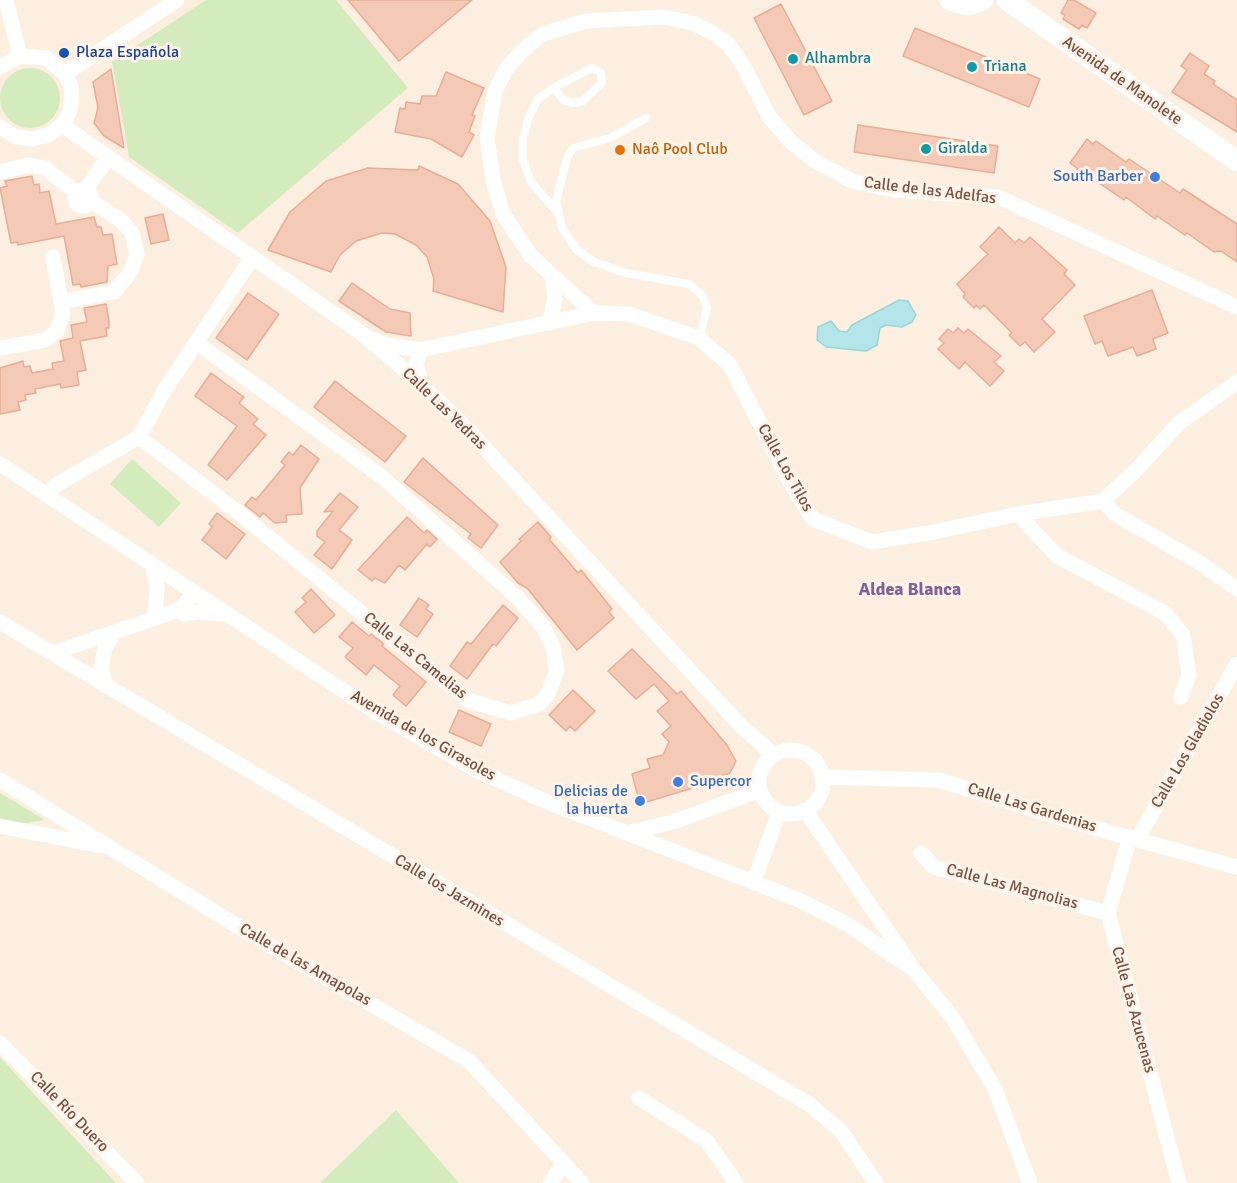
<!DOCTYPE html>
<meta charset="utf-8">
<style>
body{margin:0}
canvas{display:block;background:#fdefe0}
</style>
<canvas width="1237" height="1183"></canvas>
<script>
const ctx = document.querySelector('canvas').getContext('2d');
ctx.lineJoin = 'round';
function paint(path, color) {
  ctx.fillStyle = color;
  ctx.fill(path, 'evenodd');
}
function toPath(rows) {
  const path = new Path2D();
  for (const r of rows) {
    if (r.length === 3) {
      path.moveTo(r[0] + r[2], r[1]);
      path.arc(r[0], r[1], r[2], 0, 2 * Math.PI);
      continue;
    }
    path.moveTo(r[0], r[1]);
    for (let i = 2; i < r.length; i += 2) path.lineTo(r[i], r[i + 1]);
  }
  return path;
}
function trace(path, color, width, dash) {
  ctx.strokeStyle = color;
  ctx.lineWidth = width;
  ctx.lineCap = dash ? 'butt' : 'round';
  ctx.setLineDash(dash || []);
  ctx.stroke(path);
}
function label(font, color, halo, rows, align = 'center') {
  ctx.font = font + ' Signika,sans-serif';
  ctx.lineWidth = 6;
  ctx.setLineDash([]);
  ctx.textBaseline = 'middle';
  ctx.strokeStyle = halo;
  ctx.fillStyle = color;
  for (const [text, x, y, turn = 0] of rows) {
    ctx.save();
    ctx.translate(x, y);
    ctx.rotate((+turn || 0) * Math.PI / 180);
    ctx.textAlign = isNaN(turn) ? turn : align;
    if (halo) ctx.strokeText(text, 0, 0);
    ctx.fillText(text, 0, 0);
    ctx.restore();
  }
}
paint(toPath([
 [206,0,336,0,408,88,238,233,129,157,112,62],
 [30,98,30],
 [132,459,181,503,159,527,110,484],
 [0,793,45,820,0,827],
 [0,1057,116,1183,0,1183],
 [396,1110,459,1183,320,1183]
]), '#d4ebbe');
const water = toPath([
 [899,300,908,301,916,315,912,322,902,327,886,325,880,328,877,345,866,351,826,347,817,340,818,327,831,321,839,331,847,332,852,325,899,300]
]);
paint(water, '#b4e5e8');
trace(water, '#99d6da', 1.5);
const building = toPath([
 [348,0,472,0,399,61,348,0],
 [1068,0,1074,0,1096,13,1087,28,1082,25,1079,29,1063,19,1065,15,1061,13,1068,0],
 [781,4,832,101,804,115,754,18,781,4],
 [915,28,1040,79,1029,107,903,56,915,28],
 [1190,53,1209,66,1204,74,1215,81,1213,84,1237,100,1237,132,1172,92,1187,70,1181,66,1190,53],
 [111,69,124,148,104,136,94,123,98,108,93,82,111,69],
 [446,72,484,88,472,115,475,116,469,132,474,135,462,157,431,139,395,132,400,108,405,109,406,102,420,104,422,96,436,96,446,72],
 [858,125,998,146,994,173,854,152,858,125],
 [1087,139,1093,144,1096,141,1126,162,1129,159,1180,193,1183,189,1237,224,1237,262,1221,251,1214,252,1187,233,1185,235,1157,216,1155,219,1126,197,1124,200,1093,179,1091,182,1076,171,1078,169,1070,163,1087,139],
 [419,166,458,184,490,221,506,267,503,312,433,291,434,279,427,257,416,245,395,234,382,233,356,241,340,255,331,272,268,250,290,212,326,181,368,168,418,170,419,166],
 [32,176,34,185,39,184,40,193,49,191,56,224,94,217,97,227,101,227,103,235,112,234,117,264,108,266,107,282,81,287,80,284,73,285,64,236,18,245,18,242,11,243,0,188,7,186,5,181,32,176],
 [163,214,169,240,151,244,145,218,163,214],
 [999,227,1015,243,1019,239,1024,243,1030,237,1067,270,1064,274,1075,285,1042,319,1055,332,1034,352,1025,342,1020,346,1009,335,1012,333,984,305,980,309,976,305,974,308,963,297,965,294,957,284,988,254,980,247,999,227],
 [352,283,390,309,410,313,411,336,386,332,339,301,352,283],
 [1152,290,1168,333,1153,339,1156,349,1137,356,1133,347,1108,356,1102,341,1095,344,1084,316,1152,290],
 [248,293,279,314,247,360,216,338,248,293],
 [106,304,109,321,109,328,106,328,107,336,80,341,86,370,77,372,79,385,61,388,60,384,35,389,36,393,25,395,26,400,18,402,20,410,0,414,0,368,23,361,24,367,30,366,32,373,53,369,52,363,64,361,60,341,73,338,71,325,87,322,84,308,106,304],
 [958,328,964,333,968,329,1001,356,994,362,1004,371,990,386,965,362,959,369,938,349,944,343,939,339,948,329,953,333,958,328],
 [211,373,244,397,239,403,258,419,253,424,266,435,227,480,208,465,237,426,195,396,211,373],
 [335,381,406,436,385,462,314,407,335,381],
 [301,445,319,459,300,488,302,514,286,515,287,522,275,523,263,513,260,517,245,505,252,497,256,500,285,465,281,462,289,452,293,455,301,445],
 [423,458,498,525,481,548,468,538,471,534,404,482,423,458],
 [340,493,358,507,339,530,352,540,332,569,314,555,325,542,317,536,317,531,333,511,324,512,340,493],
 [217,513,245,534,226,559,202,540,212,527,209,524,217,513],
 [407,517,424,533,427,530,437,539,430,547,427,544,405,570,399,565,385,583,375,578,372,581,358,570,407,517],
 [538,522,551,537,549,539,578,573,581,570,612,609,609,612,614,618,577,650,527,588,518,583,500,562,521,541,519,539,538,522],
 [311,589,335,615,314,633,295,612,306,602,302,598,311,589],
 [419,598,429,605,426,609,433,614,417,637,400,625,419,598],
 [503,605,518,618,496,646,493,644,467,679,450,666,467,642,471,644,503,605],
 [352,622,369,636,371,634,384,644,382,646,426,682,406,706,393,695,400,686,374,665,366,675,345,657,353,648,339,637,352,622],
 [632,649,677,694,681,691,727,745,736,761,730,773,718,777,719,780,640,804,632,774,650,768,647,759,663,755,669,742,662,734,671,726,657,711,669,701,654,684,636,699,608,671,632,649],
 [573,690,595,711,575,731,570,726,566,731,549,715,573,690],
 [459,710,491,724,481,746,449,732,459,710]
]);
paint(building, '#f4c9b6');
trace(building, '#e8ae95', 1.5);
trace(toPath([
 [553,88,564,100,573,103,583,101,602,83,601,73,592,68,553,88,538,99,529,117,523,138,523,159,531,182,558,213],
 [646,118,610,138,573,148,567,158,556,201,562,228,576,249,594,262,626,273,689,284,702,295,707,308,699,338]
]), '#fff', 8);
trace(toPath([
 [6,0,20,56],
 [0,67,20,56,46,58,65,74,71,87,72,100,69,113,62,125,48,135,32,139,16,137,0,127],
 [65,74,177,0],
 [62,125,360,332,392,359,457,418,741,726,774,755],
 [0,172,29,165,45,168,77,193],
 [85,190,108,158],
 [83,198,8],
 [61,302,114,292,131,271,137,254,132,233,123,222,90,200],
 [594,313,531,256,503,214,493,180,487,138,495,91,506,69,523,50,543,34,586,21,664,17,693,23,713,33,729,45,744,67,770,118,792,143,815,161,852,181,893,190,998,197,1237,307],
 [549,323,555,299,552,277],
 [366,337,387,345,420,350,594,313,629,314,699,338,730,365,791,484,813,519,872,542,934,532,1018,514,1103,501,1137,469,1179,423,1237,382],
 [0,348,45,340,57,331,63,313,53,257],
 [420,350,416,365,423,387],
 [139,437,239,513,468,700,511,713,539,704,548,694,557,671,553,647,544,628,518,598,381,476,197,343],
 [0,464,374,711,476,770,545,801,799,900,847,924,913,969,952,1017,995,1089,1030,1183],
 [46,495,56,485,139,437,166,388,252,258],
 [1103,501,1115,514,1202,564,1237,589],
 [1018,514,1057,556,1165,613,1183,635,1189,675,1181,697],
 [152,564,157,586,155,618],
 [179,610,184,614,199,612,226,614],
 [0,622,809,1104,841,1131,876,1183],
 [53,653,179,610,190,598,190,589],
 [106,686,101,668,105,648,114,633],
 [791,782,32],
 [822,777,939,780,1087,826,1237,867],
 [0,780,252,935,469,1061,582,1183],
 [805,810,910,964],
 [0,826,101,846],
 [627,833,676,821,760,790],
 [1130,837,1108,913,1179,1183],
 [1138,838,1237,664],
 [921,853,934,867,1108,913],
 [754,881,779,812],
 [0,1043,137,1183],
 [639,1098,707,1141,736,1183],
 [550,1183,564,1163]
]), '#fff', 15);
trace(toPath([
 [950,0,967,5,983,0],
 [1007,0,1237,161]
]), '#fff', 21);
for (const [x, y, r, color] of [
 [64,53,6,"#1a4fb4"],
 [793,59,6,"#0f9aa8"],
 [972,67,6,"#0f9aa8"],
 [926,149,6,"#0f9aa8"],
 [620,150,6,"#e8710a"],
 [1155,177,6,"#3f7fe0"],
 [678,782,6,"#3f7fe0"],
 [640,801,6,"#3f7fe0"]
]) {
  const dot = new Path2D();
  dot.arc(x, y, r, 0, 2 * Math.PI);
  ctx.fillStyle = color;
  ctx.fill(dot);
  trace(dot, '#fff4e7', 2);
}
label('16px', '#164399', '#fff4e7', [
 ["Plaza Española",76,53]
], 'left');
label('16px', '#0d838f', '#fff4e7', [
 ["Alhambra",805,59],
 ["Triana",984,67],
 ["Giralda",938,149]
], 'left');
label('16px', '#755346', '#fff4e7', [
 ["Avenida de Manolete",1122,81,35],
 ["Calle de las Adelfas",930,191,7],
 ["Calle Las Yedras",444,409,44],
 ["Calle Los Tilos",785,468,61],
 ["Calle Las Camelias",415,656,39],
 ["Avenida de los Girasoles",423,736,30],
 ["Calle Los Gladiolos",1188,751,-60],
 ["Calle Las Gardenias",1032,808,17],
 ["Calle Las Magnolias",1012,887,15],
 ["Calle los Jazmines",449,891,31],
 ["Calle de las Amapolas",305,965,30],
 ["Calle Las Azucenas",1133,1010,75],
 ["Calle Río Duero",69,1112,46]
]);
label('16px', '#c56008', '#fff4e7', [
 ["Naô Pool Club",632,150]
], 'left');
label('16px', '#366cbe', '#fff4e7', [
 ["South Barber",1143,177],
 ["Supercor",690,782,"left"],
 ["Delicias de",628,792],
 ["la huerta",628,810]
], 'right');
label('bold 18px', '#816199', '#fff4e7', [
 ["Aldea Blanca",910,590]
]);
</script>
